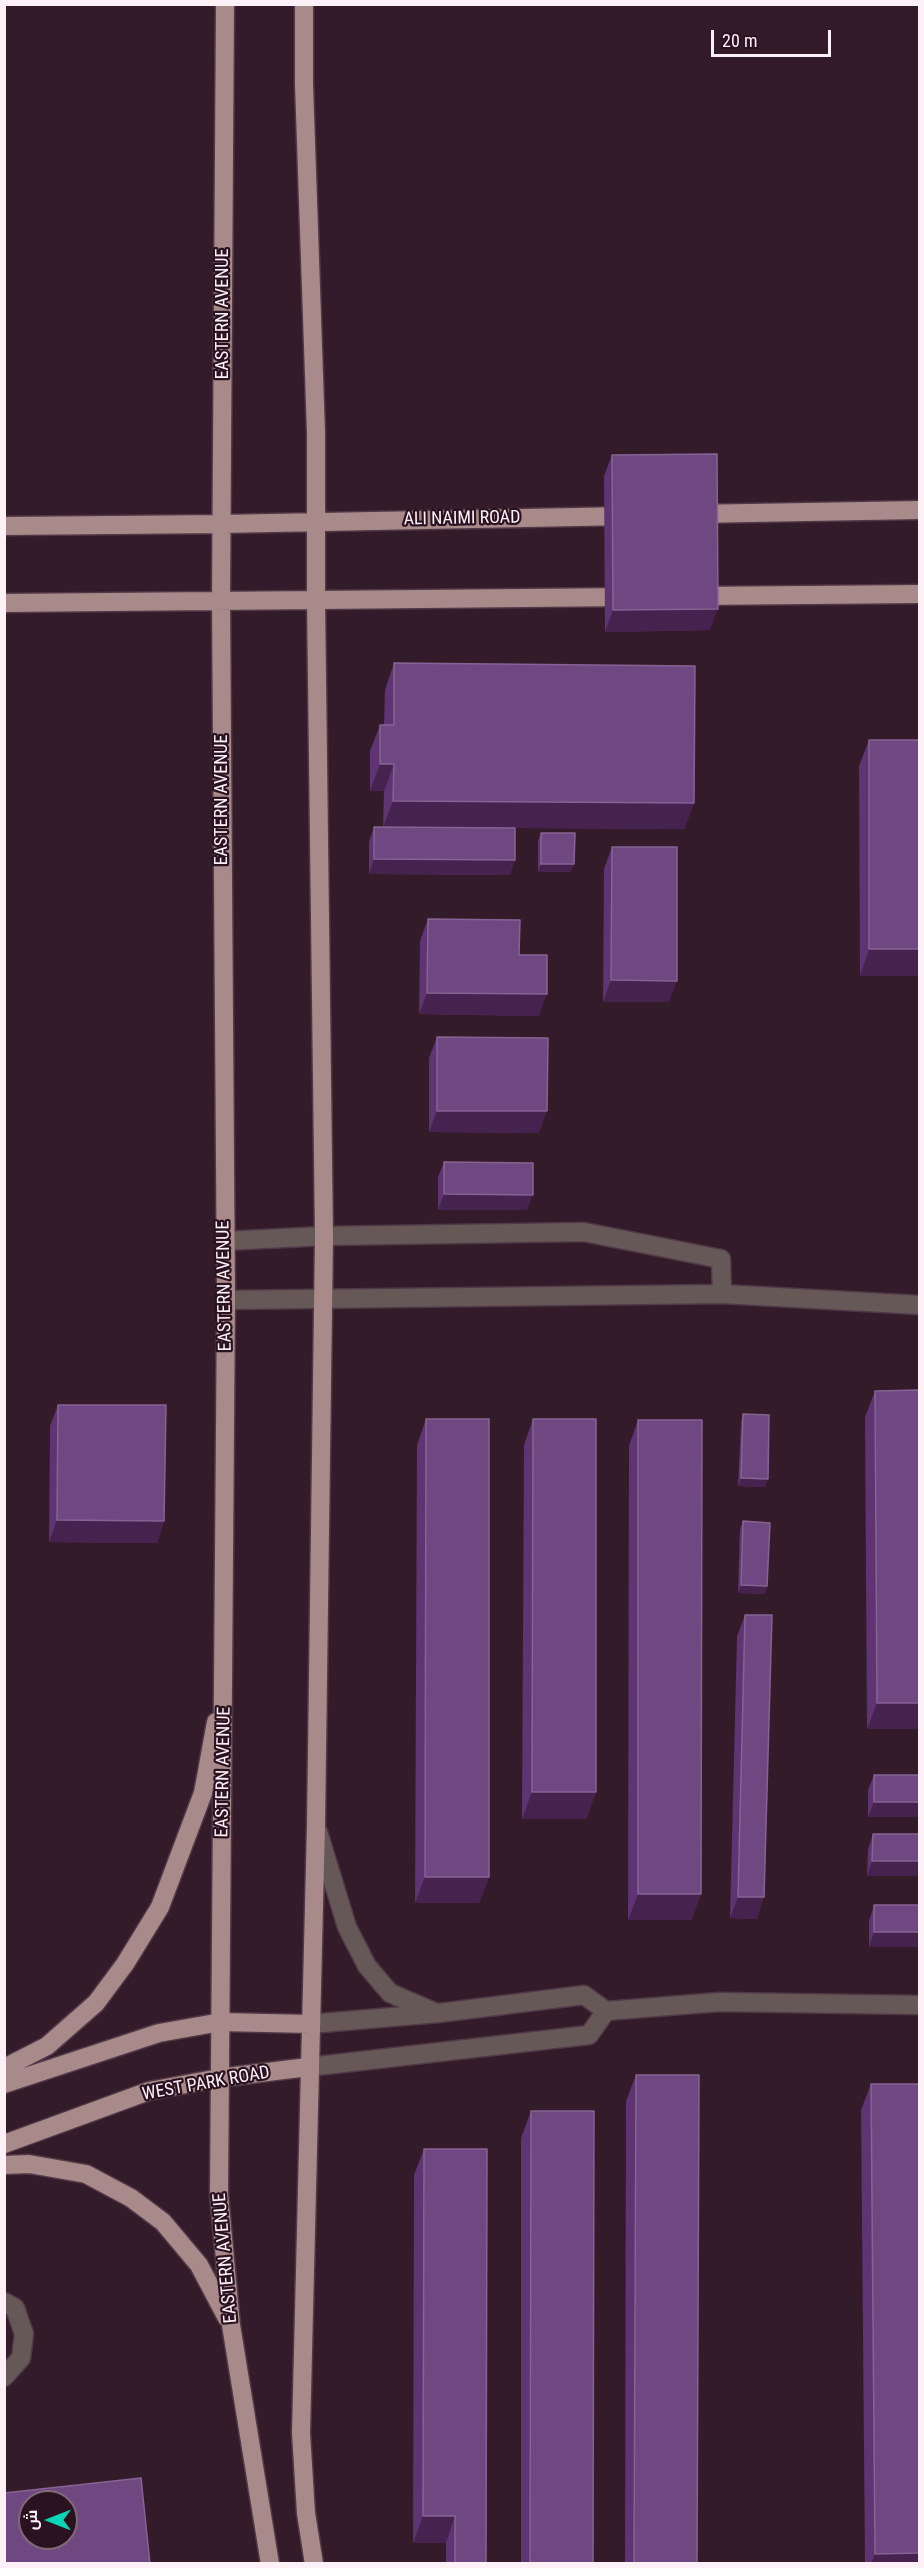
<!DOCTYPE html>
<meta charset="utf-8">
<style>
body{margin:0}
#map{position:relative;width:924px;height:2568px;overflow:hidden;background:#341b29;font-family:"Roboto Condensed",Cairo,sans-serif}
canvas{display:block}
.frame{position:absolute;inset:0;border:6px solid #fef0f7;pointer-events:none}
.north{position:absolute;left:18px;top:2490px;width:60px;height:60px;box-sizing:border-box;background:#2a1220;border:2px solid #7f6b76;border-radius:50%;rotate:270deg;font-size:16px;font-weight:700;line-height:24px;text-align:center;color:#fef0f7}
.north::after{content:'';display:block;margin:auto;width:21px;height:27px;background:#06d5b6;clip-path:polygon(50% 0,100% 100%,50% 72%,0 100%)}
.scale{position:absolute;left:711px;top:30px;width:120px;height:27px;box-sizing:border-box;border:3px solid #fef0f7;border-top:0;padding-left:8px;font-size:18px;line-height:21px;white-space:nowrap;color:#fef0f7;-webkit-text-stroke:4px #2a1220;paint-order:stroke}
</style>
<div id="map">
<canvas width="924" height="2568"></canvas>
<div class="frame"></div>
<div class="north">ش</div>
<div class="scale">20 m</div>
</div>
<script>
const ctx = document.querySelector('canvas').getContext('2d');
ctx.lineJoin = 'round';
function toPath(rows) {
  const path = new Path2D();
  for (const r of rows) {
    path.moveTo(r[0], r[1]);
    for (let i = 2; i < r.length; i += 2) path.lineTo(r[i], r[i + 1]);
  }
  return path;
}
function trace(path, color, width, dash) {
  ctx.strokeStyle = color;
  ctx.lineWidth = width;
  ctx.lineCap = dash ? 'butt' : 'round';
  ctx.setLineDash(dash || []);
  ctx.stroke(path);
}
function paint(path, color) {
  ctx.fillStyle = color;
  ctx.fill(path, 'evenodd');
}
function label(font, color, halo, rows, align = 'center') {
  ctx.font = font + ' "Roboto Condensed",sans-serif';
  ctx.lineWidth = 4.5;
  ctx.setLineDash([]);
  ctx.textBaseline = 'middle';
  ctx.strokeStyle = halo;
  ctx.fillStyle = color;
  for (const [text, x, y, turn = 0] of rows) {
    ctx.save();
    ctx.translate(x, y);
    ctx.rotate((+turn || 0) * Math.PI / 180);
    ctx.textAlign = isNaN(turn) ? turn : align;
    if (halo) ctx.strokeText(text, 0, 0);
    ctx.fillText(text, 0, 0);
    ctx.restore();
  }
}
const minor = toPath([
 [225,1241,324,1236,584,1232,721,1259,722,1294],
 [226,1300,722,1294,920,1305],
 [318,1832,347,1927,367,1966,390,1993,434,2012],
 [606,2011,719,2002,920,2005],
 [308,2067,589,2035,606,2011,584,1995,439,2013,310,2024],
 [4,2302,15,2308,24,2334,21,2358,4,2377]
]);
const major = toPath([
 [225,4,221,599,226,1300,219,2194,231,2325,270,2564],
 [304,4,304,84,316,433,316,600,324,1236,316,1825,301,2433,306,2513,314,2564],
 [693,514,920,510],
 [4,526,221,524,627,516],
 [693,596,920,594],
 [4,603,630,597],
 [4,2068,47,2046,96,2003,125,1964,160,1907,203,1793,216,1722],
 [4,2084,159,2033,221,2022,310,2024],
 [4,2144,149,2091,219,2078,308,2067],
 [4,2165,29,2164,86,2174,131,2198,163,2222,199,2265,227,2318]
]);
trace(minor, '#503946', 21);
trace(major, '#503946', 21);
trace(minor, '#675858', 18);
trace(major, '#a98a8a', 18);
paint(toPath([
 [612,455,710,630,605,632,604,476],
 [394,663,694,803,684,829,515,828,510,875,369,874,369,842,374,827,383,827,384,791,370,791,370,751,380,725,384,725,385,690],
 [869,740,920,976,860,976,859,766],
 [541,833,571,872,538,872,538,841],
 [612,847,669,1002,603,1002,604,869],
 [428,919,519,955,539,1016,419,1014,420,941],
 [437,1037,539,1133,429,1132,429,1058],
 [444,1162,527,1210,438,1210,438,1177],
 [875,1391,920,1729,867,1729,865,1417],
 [58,1405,164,1521,157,1543,49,1542,50,1426],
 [743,1414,765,1487,738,1486,741,1422],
 [426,1419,489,1877,479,1903,415,1903,417,1445],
 [533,1419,596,1792,586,1819,522,1819,524,1445],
 [638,1420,701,1894,691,1920,628,1920,629,1446],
 [743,1521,765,1594,738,1593,740,1529],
 [745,1615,757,1919,730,1918,737,1636],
 [874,1775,920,1775,920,1817,868,1817,868,1790],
 [873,1834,920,1834,867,1876,868,1849],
 [874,1905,920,1905,920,1947,869,1947,869,1921],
 [636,2075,697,2564,625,2564,626,2101],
 [871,2084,920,2564,865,2564,861,2110],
 [531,2111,593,2564,521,2564,521,2138],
 [424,2149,486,2564,446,2564,446,2543,413,2543,414,2175]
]), '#5e3473');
paint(toPath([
 [718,609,710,630,605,632,613,610],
 [380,764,394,764,384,791,370,791],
 [393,801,694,803,684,829,383,827],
 [374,859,515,860,510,875,369,874],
 [541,864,574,864,571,872,538,872],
 [869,949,920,949,920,976,860,976],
 [611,980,677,981,669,1002,603,1002],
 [427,993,547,994,539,1016,419,1014],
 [437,1111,547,1111,539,1133,429,1132],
 [444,1194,533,1195,527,1210,438,1210],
 [741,1478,768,1479,765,1487,738,1486],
 [57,1520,164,1521,157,1543,49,1542],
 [741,1585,767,1586,765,1594,738,1593],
 [877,1703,920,1703,920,1729,867,1729],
 [532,1792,596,1792,586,1819,522,1819],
 [874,1802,920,1802,920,1817,868,1817],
 [872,1861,920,1861,920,1876,867,1876],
 [425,1877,489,1877,479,1903,415,1903],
 [638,1894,701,1894,691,1920,628,1920],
 [738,1897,764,1897,757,1919,730,1918],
 [874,1932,920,1932,920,1947,869,1947],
 [423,2516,455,2516,446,2543,413,2543],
 [920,2553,920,2564,871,2564,875,2554]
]), '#46224f');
const building = toPath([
 [717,454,718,609,613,610,612,455,717,454],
 [394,663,695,666,694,803,393,801,394,764,380,764,380,725,394,725,394,663],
 [869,740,920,740,920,949,869,949,869,740],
 [374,827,515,828,515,860,374,859,374,827],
 [541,833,575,833,574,864,541,864,541,833],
 [612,847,677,847,677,981,611,980,612,847],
 [428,919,520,920,519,955,547,955,547,994,427,993,428,919],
 [437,1037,548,1038,547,1111,437,1111,437,1037],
 [444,1162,533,1163,533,1195,444,1194,444,1162],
 [920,1390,920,1703,877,1703,875,1391,920,1390],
 [58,1405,166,1405,164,1521,57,1520,58,1405],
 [743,1414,769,1415,768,1479,741,1478,743,1414],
 [426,1419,489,1419,489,1877,425,1877,426,1419],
 [533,1419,596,1419,596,1792,532,1792,533,1419],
 [638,1420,702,1420,701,1894,638,1894,638,1420],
 [743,1521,770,1523,767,1586,741,1585,743,1521],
 [745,1615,772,1615,764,1897,738,1897,745,1615],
 [874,1775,920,1775,920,1802,874,1802,874,1775],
 [873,1834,920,1834,920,1861,872,1861,873,1834],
 [874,1905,920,1905,920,1932,874,1932,874,1905],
 [636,2075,699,2075,697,2564,634,2564,636,2075],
 [871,2084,920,2084,920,2553,875,2554,871,2084],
 [531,2111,594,2111,593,2564,530,2564,531,2111],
 [424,2149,487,2149,486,2564,455,2564,455,2516,423,2516,424,2149],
 [141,2478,150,2564,4,2564,4,2493,141,2478],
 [30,2502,66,2502,66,2538,30,2538,30,2502]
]);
paint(building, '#6f4881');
trace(building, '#866394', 1.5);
label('18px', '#fef0f7', '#2a1220', [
 ["EASTERN AVENUE",223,314,-90],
 ["ALI NAIMI ROAD",462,519,-1],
 ["EASTERN AVENUE",222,800,-90],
 ["EASTERN AVENUE",225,1286,-91],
 ["EASTERN AVENUE",224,1772,-89],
 ["WEST PARK ROAD",206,2084,-10],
 ["EASTERN AVENUE",226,2258,-95]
]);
</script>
